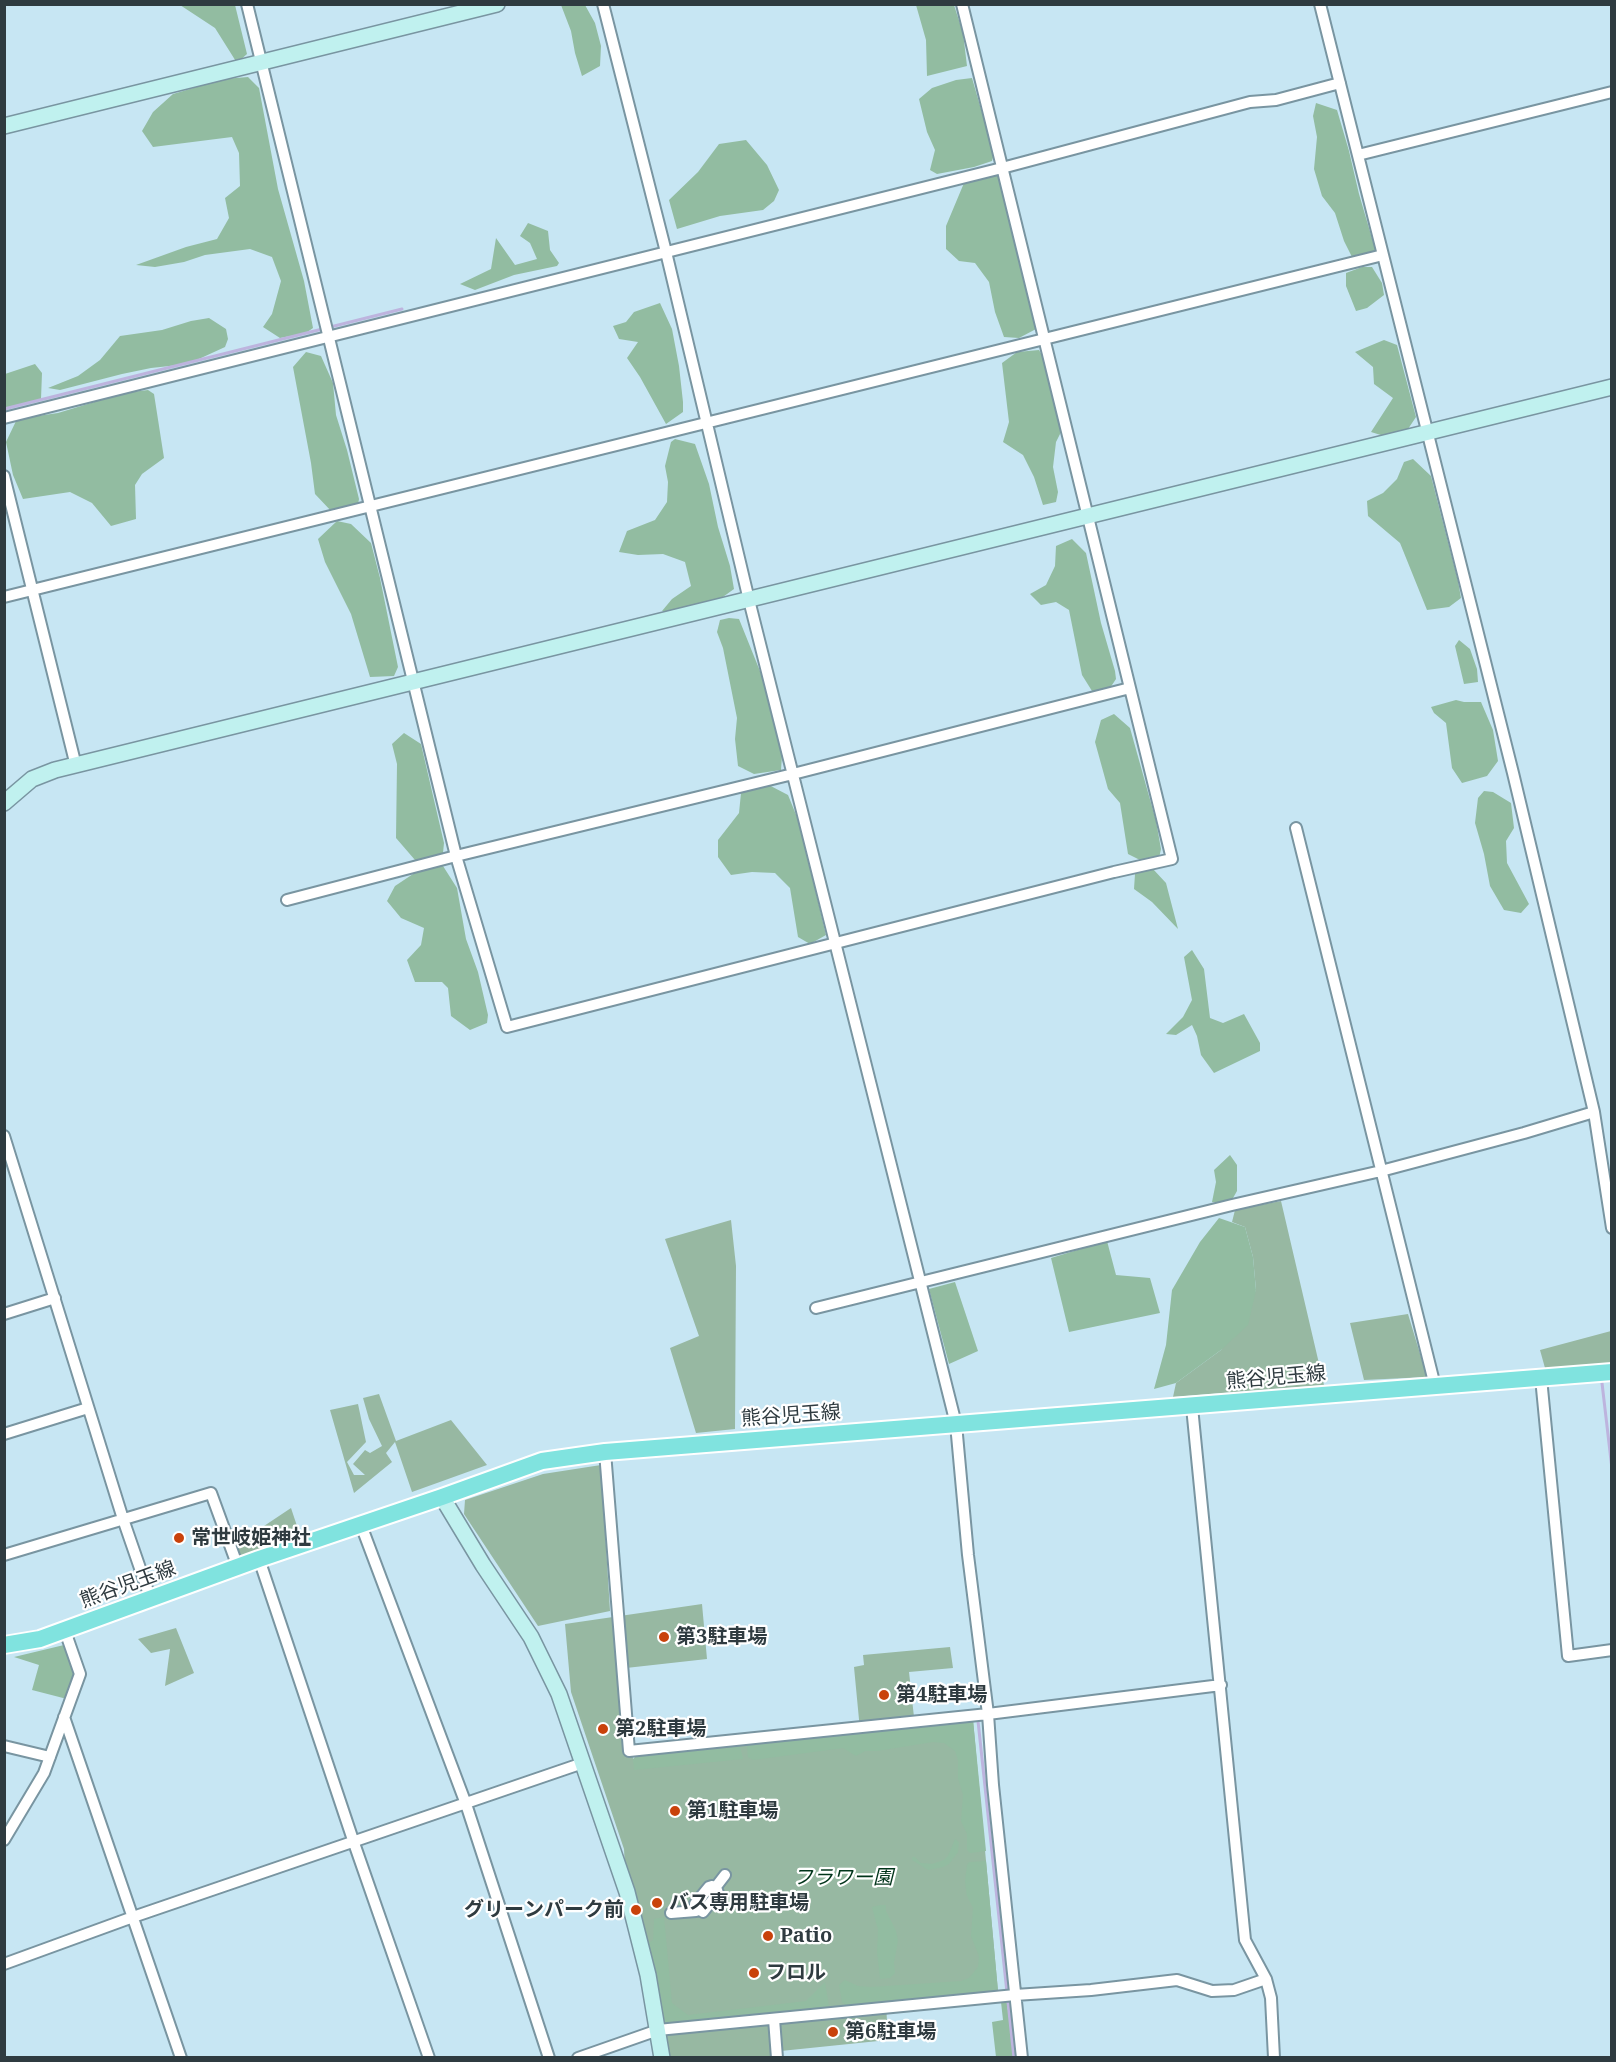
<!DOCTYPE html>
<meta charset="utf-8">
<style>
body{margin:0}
#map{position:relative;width:1616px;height:2062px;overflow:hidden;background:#c7e6f3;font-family:"Noto Serif",serif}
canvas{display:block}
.frame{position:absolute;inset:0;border:6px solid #2f3b40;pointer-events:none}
</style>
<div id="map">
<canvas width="1616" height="2062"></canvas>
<div class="frame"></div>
</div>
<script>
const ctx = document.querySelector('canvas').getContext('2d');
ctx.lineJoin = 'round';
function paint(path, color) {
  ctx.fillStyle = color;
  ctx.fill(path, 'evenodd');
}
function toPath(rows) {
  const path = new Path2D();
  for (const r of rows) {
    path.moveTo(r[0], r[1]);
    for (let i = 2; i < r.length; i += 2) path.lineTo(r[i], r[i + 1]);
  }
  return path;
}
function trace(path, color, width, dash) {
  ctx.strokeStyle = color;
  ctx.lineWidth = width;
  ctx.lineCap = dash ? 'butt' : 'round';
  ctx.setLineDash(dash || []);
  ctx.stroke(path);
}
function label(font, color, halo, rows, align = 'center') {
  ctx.font = font + ' "Noto Serif","Noto Sans JP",serif';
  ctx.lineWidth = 4.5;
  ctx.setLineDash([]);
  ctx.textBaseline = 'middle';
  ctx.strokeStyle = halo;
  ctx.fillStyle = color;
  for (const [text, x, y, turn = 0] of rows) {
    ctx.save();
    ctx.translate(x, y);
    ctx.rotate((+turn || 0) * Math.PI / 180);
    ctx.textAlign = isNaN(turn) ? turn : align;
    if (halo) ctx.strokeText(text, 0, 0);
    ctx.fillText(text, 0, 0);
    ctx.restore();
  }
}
paint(toPath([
 [1281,1201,1324,1385,1173,1397,1176,1383,1221,1350,1256,1290,1253,1257,1245,1227,1232,1222,1235,1210],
 [731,1220,736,1266,735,1429,696,1433,670,1348,699,1336,665,1239],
 [1408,1314,1427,1377,1364,1380,1350,1323],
 [1611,1331,1611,1363,1545,1368,1540,1350],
 [379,1394,396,1441,451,1420,487,1465,412,1492,395,1442,386,1453,392,1462,354,1493,330,1410,358,1404,366,1442,347,1462,354,1475,365,1475,353,1464,365,1450,370,1453,382,1446,369,1419,363,1398],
 [601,1465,610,1611,538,1626,464,1514,465,1500,543,1474],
 [291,1508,300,1535,238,1559,234,1546],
 [702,1604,707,1659,626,1668,633,1759,637,1755,860,1730,854,1667,864,1665,863,1655,950,1647,953,1668,909,1672,915,1726,973,1720,998,1991,886,2003,888,2040,771,2052,771,2057,665,2057,653,1965,625,1867,624,1849,571,1692,565,1624],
 [176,1628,194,1673,165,1686,170,1649,151,1653,138,1639]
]), '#97b8a2');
paint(toPath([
 [180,5,235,5,247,54,237,63,215,28],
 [561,5,585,5,595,23,601,46,600,66,582,76,575,53,571,31],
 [916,5,954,5,963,33,967,66,927,76,926,40],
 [248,77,259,88,278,189,304,281,313,328,306,333,280,338,263,327,272,314,281,281,272,257,250,249,205,255,184,262,155,267,136,265,186,247,217,239,229,218,225,198,240,186,239,153,232,137,153,147,142,131,153,112,173,94,224,79],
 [972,78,994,154,992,161,974,167,937,174,930,170,935,150,927,132,919,99,932,88,956,80],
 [1316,103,1337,110,1349,151,1359,194,1376,252,1354,261,1344,241,1335,213,1322,196,1314,169,1317,137,1313,116],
 [746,140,767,165,779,190,774,201,763,210,720,216,677,229,669,200,698,172,719,144],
 [1000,172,1028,297,1036,316,1036,329,1019,338,1004,337,995,312,989,282,975,263,959,261,946,249,946,226,964,183,977,176],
 [528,223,548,231,550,250,559,263,557,266,514,275,475,290,460,284,491,269,496,238,515,265,537,259,530,243,520,236],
 [1362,267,1372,267,1382,283,1384,295,1367,308,1356,311,1346,286,1346,273],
 [660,303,672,329,679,366,683,402,683,412,666,424,640,377,627,358,638,342,619,339,613,326,626,322,634,312],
 [209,318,226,329,228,339,225,347,188,364,151,368,122,374,60,390,48,388,78,376,100,360,120,336,162,330,191,321],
 [1384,340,1397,345,1416,417,1406,432,1384,436,1371,432,1393,398,1374,384,1373,367,1355,352],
 [1039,350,1049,367,1063,428,1056,442,1053,467,1058,492,1056,502,1043,505,1034,477,1023,455,1003,442,1009,422,1002,363,1017,352],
 [306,352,321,356,333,383,336,415,347,450,359,499,357,510,332,512,315,494,311,463,293,367],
 [35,364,42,373,41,399,5,410,5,374],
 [148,390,154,394,164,458,142,474,135,485,136,519,111,526,92,503,70,492,23,499,13,475,6,442,17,419,58,413,124,393],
 [675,439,695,444,709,484,718,527,730,566,734,589,713,604,685,612,662,611,672,599,691,586,685,562,663,554,638,555,619,552,627,531,655,520,667,502,668,482,665,466,671,442],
 [1413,459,1431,476,1458,581,1461,598,1449,607,1427,610,1400,543,1368,516,1367,501,1383,493,1397,479,1404,462],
 [337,521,351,524,371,543,380,578,398,667,394,676,370,677,351,614,325,562,318,539],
 [1072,539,1086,553,1101,623,1115,671,1116,679,1110,688,1092,691,1082,675,1069,610,1056,602,1041,605,1030,594,1046,585,1055,566,1056,546],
 [729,618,739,619,766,686,776,721,782,756,781,770,754,774,738,766,735,739,737,718,723,648,717,632,720,620],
 [1459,640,1470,649,1477,669,1478,682,1464,684,1455,646],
 [1456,700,1464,702,1481,702,1493,730,1498,761,1487,776,1462,783,1452,768,1446,723,1434,713,1431,707],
 [1114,714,1130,728,1156,821,1161,849,1159,858,1140,860,1128,854,1120,803,1108,789,1095,742,1101,720],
 [404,733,421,744,444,843,443,853,437,860,415,860,396,838,397,764,392,744],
 [765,783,788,795,799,822,826,935,810,944,798,937,790,888,775,873,752,872,731,875,718,857,718,840,739,813,741,793,753,784],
 [1484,791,1493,792,1511,803,1514,828,1506,841,1507,863,1529,904,1521,913,1504,910,1490,886,1484,854,1475,823,1478,798],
 [443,866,457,888,466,939,478,972,488,1015,487,1023,470,1030,451,1016,448,988,442,982,415,982,407,960,421,945,424,928,401,918,387,901,395,886,416,872],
 [1153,869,1166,883,1178,929,1152,902,1134,889,1135,874],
 [1192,950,1204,969,1210,1018,1223,1023,1244,1014,1260,1043,1260,1051,1214,1073,1201,1055,1197,1036,1192,1025,1176,1035,1166,1034,1183,1017,1192,1000,1184,957],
 [1230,1155,1237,1165,1237,1191,1233,1198,1224,1203,1212,1202,1216,1182,1214,1170],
 [1219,1218,1245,1227,1253,1257,1256,1290,1248,1325,1221,1350,1176,1383,1154,1389,1166,1345,1172,1290,1200,1242],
 [1107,1241,1116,1275,1150,1278,1160,1313,1069,1332,1051,1258],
 [955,1282,978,1351,949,1364,929,1289],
 [64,1645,75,1675,67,1699,32,1690,39,1665,14,1657],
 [973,1720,986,1851,970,1853,967,1850,967,1834,961,1821,963,1795,958,1778,958,1760,955,1751,944,1743,933,1742,877,1751,865,1751,856,1756,843,1748,753,1760,748,1757,747,1746,749,1742],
 [739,1743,743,1759,634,1770,633,1760,637,1755],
 [955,1839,959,1842,958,1852,949,1864,943,1867,928,1870,912,1860,912,1857,915,1857,921,1863,932,1864,944,1860,948,1856],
 [986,1861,998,1991,847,2006,842,2002,839,1985,845,1980,858,1986,871,1987,961,1981,969,1978,978,1967,979,1956,971,1936,973,1908,967,1896,965,1881,967,1865,969,1862],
 [880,1905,886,1905,886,1911,896,1931,898,1940,894,1963,895,1973,890,1978,880,1979,877,1952,878,1930,872,1907],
 [664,1917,672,2003,688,2015,806,2001,825,1982,829,2006,827,2009,665,2024,661,2020,653,1965,647,1944,653,1940,654,1919],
 [1001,2002,1007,2003,1014,2057,996,2057,992,2022,1003,2020]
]), '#92bca1');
trace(toPath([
 [4,409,402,309],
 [1602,1383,1612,1469],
 [978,1721,1014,2058]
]), '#bdb4de', 3);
const street = toPath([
 [247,4,456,856,507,1027,1114,872,1172,859,962,4],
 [603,4,666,252,749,600,956,1424,968,1555,988,1714,993,1785,1022,2058],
 [1320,4,1513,773,1594,1112,1612,1228],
 [1358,155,1612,92],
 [4,418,1002,168,1250,102,1276,100,1340,83],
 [4,476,76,766],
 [4,597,1383,255],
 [1296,828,1435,1386],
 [287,900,456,856,793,774,1130,688],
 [4,1136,123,1519,151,1600],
 [816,1308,1232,1205,1381,1171,1524,1133,1594,1112],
 [4,1314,55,1298],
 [1541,1378,1568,1656,1612,1650],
 [1192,1407,1245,1940,1266,1979,1271,1998,1274,2058],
 [4,1434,88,1408],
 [605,1452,629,1751,988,1714,1221,1685],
 [361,1525,466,1804,549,2058],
 [4,1555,211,1493,238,1567],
 [259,1559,354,1843,429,2058],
 [64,1717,181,2058],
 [4,1746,50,1757],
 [4,1840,44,1773,80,1674,65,1631],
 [712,1886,717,1890,718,1893,703,1912,695,1906,695,1904,709,1887,712,1886],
 [715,1888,725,1875],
 [671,1913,696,1911,698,1909],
 [4,1964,133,1917,583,1763],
 [774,2019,777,2058],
 [578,2058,658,2030,1015,1995,1091,1990,1177,1980,1212,1991,1234,1990,1266,1979]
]);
const secondary = toPath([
 [4,126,497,4],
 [4,803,32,779,55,770,1612,387],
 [442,1497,483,1565,531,1637,559,1694,627,1892,648,1975,662,2058]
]);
const primary = toPath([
 [4,1645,40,1639,259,1559,442,1497,542,1461,605,1452,1612,1372]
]);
trace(street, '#7995a1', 14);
trace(secondary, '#7995a1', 18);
trace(primary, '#fff', 20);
trace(street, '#fff', 10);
trace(secondary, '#c0f1ef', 15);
trace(primary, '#80e3df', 16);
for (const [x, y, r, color] of [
 [179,1538,6,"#c9420b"],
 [664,1637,6,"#c9420b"],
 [884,1695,6,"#c9420b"],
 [603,1729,6,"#c9420b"],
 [675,1811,6,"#c9420b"],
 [657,1903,6,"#c9420b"],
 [636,1910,6,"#c9420b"],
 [768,1936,6,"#c9420b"],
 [754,1973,6,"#c9420b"],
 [833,2032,6,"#c9420b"]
]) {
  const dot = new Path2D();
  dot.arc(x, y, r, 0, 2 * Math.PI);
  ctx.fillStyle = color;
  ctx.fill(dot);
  trace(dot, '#fff', 2);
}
label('20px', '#2f3b40', '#fff', [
 ["熊谷児玉線",1276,1378,-5],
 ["熊谷児玉線",791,1416,-4],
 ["熊谷児玉線",128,1585,-20]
]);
label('bold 20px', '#2f3b40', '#fff', [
 ["常世岐姫神社",191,1538],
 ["第3駐車場",676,1637],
 ["第4駐車場",896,1695],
 ["第2駐車場",615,1729],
 ["第1駐車場",687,1811],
 ["バス専用駐車場",669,1903],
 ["グリーンパーク前",624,1910,"right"],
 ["Patio",780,1936],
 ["フロル",766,1973],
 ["第6駐車場",845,2032]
], 'left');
label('italic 20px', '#00341a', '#fff', [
 ["フラワー園",843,1878]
]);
</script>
